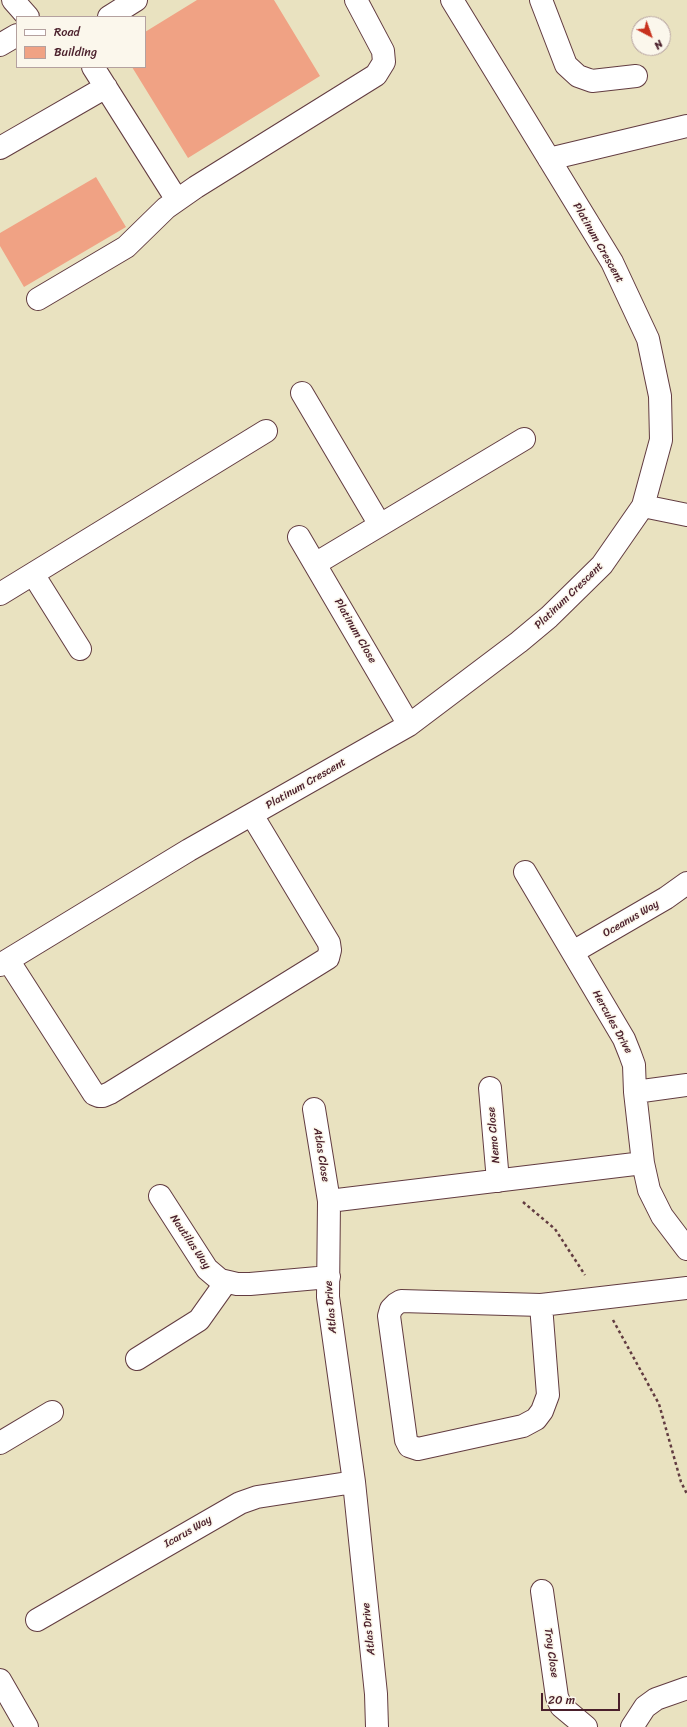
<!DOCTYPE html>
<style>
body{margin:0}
#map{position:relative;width:687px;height:1727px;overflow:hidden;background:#e9e2c0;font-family:Sriracha,sans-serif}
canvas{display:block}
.legend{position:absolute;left:16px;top:16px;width:130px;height:52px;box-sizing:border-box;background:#fbf7ec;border:1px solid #b4a19f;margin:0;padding:5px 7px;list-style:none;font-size:12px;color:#4a1f2b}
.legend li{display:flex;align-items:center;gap:8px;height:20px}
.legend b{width:20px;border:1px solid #b4a19f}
.north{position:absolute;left:631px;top:16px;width:40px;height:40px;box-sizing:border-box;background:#fbf7ec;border:1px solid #b4a19f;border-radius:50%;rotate:139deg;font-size:11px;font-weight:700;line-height:16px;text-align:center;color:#4a1f2b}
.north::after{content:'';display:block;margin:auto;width:14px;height:18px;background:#c8321e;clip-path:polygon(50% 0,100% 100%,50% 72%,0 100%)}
.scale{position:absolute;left:541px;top:1693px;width:79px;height:18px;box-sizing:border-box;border:2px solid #4a1f2b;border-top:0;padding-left:5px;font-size:12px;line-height:14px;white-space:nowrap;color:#4a1f2b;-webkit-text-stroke:3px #fbf7ec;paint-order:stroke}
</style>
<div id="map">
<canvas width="687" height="1727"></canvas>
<ul class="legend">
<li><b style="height:5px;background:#fff"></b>Road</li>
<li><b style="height:11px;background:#f0a284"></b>Building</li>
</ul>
<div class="north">N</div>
<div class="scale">20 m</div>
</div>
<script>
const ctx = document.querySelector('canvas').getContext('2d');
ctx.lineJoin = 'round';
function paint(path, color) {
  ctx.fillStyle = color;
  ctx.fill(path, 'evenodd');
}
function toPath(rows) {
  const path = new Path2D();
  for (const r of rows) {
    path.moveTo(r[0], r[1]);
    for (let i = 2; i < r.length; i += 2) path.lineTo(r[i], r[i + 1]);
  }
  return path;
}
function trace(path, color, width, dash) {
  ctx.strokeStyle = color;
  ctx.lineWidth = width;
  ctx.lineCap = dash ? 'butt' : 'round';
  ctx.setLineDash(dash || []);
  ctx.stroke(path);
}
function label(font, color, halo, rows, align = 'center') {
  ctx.font = font + ' Sriracha,sans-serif';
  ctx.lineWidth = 3;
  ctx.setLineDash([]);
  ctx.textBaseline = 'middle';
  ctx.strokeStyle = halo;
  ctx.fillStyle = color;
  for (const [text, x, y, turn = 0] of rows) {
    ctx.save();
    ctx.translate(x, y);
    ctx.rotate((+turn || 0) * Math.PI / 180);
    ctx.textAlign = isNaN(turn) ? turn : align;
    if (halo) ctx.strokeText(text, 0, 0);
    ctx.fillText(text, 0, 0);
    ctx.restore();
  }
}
paint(toPath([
 [197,0,274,0,320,76,188,158,132,67,145,67,145,32],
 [96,177,126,227,24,287,0,246,0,233]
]), '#f0a284');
const minor = toPath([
 [13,0,28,17],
 [541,0,566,65,578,76,592,81,636,76],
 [109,17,136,0],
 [0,45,17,35],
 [93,67,177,200],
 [0,148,106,87],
 [549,159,687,126],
 [38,299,126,247,166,208,196,187,376,75,384,62,383,51,356,0],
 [302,393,380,525],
 [643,506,687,515],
 [299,537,409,725],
 [315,564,524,439],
 [33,574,80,649],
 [0,594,266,431],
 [525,872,624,1039,630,1054,634,1065,635,1092,643,1163,649,1190,662,1216,687,1249],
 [573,952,666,898,687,883],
 [8,960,94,1094,99,1096,103,1096,110,1093,328,958,330,950,329,943,252,815],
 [0,965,189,850,409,725,519,642,549,617,602,565,643,506,661,440,660,396,648,339,612,262,452,0],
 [490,1088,498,1181],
 [635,1092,687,1085],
 [314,1109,329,1201,328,1297,354,1482,376,1694,377,1727],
 [160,1196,207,1269,220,1280,237,1284,250,1284,329,1277],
 [329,1201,643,1163],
 [541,1305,548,1395,542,1411,536,1419,523,1426,418,1449,409,1446,406,1440,389,1316,391,1309,396,1304,401,1301,541,1305,687,1288],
 [137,1359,199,1320,226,1282],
 [0,1443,52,1412],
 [542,1591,557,1697,561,1706,586,1727],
 [37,1620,240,1503,257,1497,354,1482],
 [0,1680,27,1727],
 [632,1727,645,1707,656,1699,687,1688]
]);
trace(minor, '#623c41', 24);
trace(toPath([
 [523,1202,555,1229,585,1275],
 [613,1320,659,1404,681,1482,687,1494]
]), '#623c41', 2.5, [3, 3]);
trace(minor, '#fff', 22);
label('11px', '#4a1f2b', '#fbf7ec', [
 ["Platinum Crescent",598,243,60],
 ["Platinum Crescent",569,596,-44],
 ["Platinum Close",355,631,60],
 ["Platinum Crescent",306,784,-30],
 ["Oceanus Way",631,919,-30],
 ["Hercules Drive",612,1022,61],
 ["Nemo Close",494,1135,-95],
 ["Atlas Close",321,1155,81],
 ["Nautilus Way",190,1242,56],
 ["Atlas Drive",331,1307,-95],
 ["Icarus Way",188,1532,-30],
 ["Atlas Drive",369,1629,-96],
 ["Troy Close",551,1653,82]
]);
</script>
